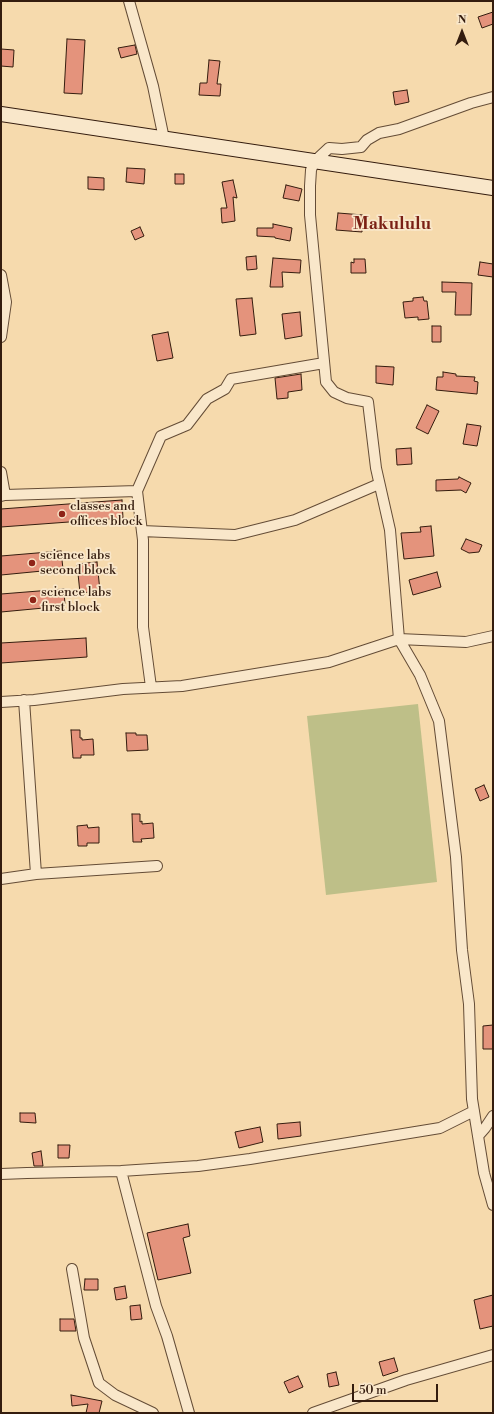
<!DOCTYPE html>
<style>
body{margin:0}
#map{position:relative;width:494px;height:1414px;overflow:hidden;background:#f6daad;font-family:"Libre Bodoni",serif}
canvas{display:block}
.frame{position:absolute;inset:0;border:2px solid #341c0e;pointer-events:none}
.north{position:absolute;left:442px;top:12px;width:40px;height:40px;-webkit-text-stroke:3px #f9e7ca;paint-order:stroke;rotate:0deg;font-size:11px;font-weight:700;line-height:16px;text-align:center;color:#341c0e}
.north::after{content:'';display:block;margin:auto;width:14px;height:18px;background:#341c0e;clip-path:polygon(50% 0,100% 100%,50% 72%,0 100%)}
.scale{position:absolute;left:352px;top:1384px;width:86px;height:18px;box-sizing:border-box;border:2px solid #341c0e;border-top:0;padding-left:5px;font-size:12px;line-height:14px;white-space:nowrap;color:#341c0e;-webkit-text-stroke:3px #f9e7ca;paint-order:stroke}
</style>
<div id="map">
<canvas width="494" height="1414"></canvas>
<div class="frame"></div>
<div class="north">N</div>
<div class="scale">50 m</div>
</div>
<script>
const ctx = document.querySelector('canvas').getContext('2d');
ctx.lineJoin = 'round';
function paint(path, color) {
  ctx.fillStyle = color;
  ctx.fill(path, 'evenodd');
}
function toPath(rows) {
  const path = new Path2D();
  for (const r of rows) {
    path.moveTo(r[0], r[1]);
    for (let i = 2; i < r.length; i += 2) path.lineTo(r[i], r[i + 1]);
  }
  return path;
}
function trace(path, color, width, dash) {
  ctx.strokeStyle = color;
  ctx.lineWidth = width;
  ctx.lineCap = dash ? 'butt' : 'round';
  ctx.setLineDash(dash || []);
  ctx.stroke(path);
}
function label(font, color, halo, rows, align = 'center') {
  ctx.font = font + ' "Libre Bodoni",serif';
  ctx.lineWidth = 3.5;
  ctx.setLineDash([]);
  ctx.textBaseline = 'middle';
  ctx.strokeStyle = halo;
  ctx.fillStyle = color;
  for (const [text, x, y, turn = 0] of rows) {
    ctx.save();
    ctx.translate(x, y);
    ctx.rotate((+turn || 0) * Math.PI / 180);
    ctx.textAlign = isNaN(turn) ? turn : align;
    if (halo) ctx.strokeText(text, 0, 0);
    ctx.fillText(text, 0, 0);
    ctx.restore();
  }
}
paint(toPath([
 [418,704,437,882,326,895,307,716]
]), '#bebf88');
const building = toPath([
 [493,12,493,24,482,28,478,17,493,12],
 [67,39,85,40,82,94,64,93,67,39],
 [135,45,137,54,121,58,118,48,135,45],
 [1,49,14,50,13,67,1,66,1,49],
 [209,60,220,61,217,84,221,84,220,96,199,95,200,83,207,83,209,60],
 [407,90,409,102,395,105,393,92,407,90],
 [127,168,145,169,144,184,126,182,127,168],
 [175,174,184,174,184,184,175,184,175,174],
 [88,177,104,178,104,190,88,189,88,177],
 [233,180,237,198,233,197,235,221,222,223,221,208,227,208,222,182,233,180],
 [286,185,302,189,299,201,283,198,286,185],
 [338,213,363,215,362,232,336,230,338,213],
 [273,224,292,228,290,241,275,238,275,237,257,236,257,228,273,228,273,224],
 [140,227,144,236,135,240,131,231,140,227],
 [256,256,257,269,247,270,246,257,256,256],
 [273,258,301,260,300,273,282,272,283,287,270,287,273,258],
 [354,259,365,259,366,273,351,273,351,262,354,263,354,259],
 [480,262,493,264,493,277,478,275,480,262],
 [442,282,472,283,471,315,455,315,456,292,442,292,442,282],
 [423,297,424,301,427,301,429,319,418,320,418,317,405,318,403,302,413,301,413,298,423,297],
 [252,298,256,334,240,336,236,299,252,298],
 [300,312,302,336,285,339,282,314,300,312],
 [432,326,441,326,441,342,432,342,432,326],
 [168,332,173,358,157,361,152,335,168,332],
 [376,366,394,367,393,385,376,383,376,366],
 [443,372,456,374,456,376,475,377,474,381,478,382,477,394,436,390,437,377,443,377,443,372],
 [301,374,302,390,288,392,288,398,277,399,275,378,301,374],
 [427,405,439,411,428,434,416,428,427,405],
 [467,424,481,426,477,446,463,444,467,424],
 [411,448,412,464,397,465,396,449,411,448],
 [459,477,471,483,466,493,461,490,436,491,436,480,458,479,459,477],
 [122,500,123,518,1,527,1,509,122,500],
 [431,526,434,556,404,559,401,533,421,532,420,527,431,526],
 [466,539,482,545,479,552,469,553,461,549,466,539],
 [61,551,63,569,1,575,1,556,61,551],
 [97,562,100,591,80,593,77,564,97,562],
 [437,572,441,587,413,595,409,580,437,572],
 [64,589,65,606,1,612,1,594,64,589],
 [86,638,87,657,1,663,1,643,86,638],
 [71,730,80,730,80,738,82,738,82,740,93,739,94,755,81,755,81,758,73,758,71,730],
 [126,733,136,733,136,735,147,735,148,750,127,751,126,733],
 [484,785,489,797,480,801,475,789,484,785],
 [132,814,140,814,140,822,142,821,142,824,153,823,154,838,141,839,142,842,133,842,132,814],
 [87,825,88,828,99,827,99,843,87,843,87,846,78,846,77,826,87,825],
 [493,1025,493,1049,483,1049,483,1026,493,1025],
 [20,1113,35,1113,36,1123,20,1122,20,1113],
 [300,1122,301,1136,278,1139,277,1124,300,1122],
 [260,1127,263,1142,239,1148,235,1132,260,1127],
 [58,1145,70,1145,69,1158,58,1158,58,1145],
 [41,1151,43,1166,34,1166,32,1153,41,1151],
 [188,1224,190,1236,183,1238,191,1273,158,1280,147,1233,188,1224],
 [85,1279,98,1279,98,1290,84,1290,85,1279],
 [125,1286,127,1298,116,1300,114,1288,125,1286],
 [493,1295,493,1326,480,1329,474,1300,493,1295],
 [140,1305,142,1319,131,1320,130,1306,140,1305],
 [60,1319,74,1319,76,1331,60,1331,60,1319],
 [394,1358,398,1371,383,1376,379,1362,394,1358],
 [336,1372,339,1385,329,1387,327,1374,336,1372],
 [298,1376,303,1387,289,1393,284,1382,298,1376],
 [71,1395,102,1401,99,1413,86,1413,88,1404,72,1406,71,1395]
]);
paint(building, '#e4937c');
trace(building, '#341c0e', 1);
const street = toPath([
 [129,1,153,86,164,139],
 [1,275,6,302,1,337],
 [1,472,5,495,1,496],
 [137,491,143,540,143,627,151,687],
 [5,495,137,491,161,436,187,425,207,399,225,389,231,379,324,363],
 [142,531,235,535,295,520,379,484],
 [1,702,34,700,123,689,182,686,329,662,399,639,466,642,493,636],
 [36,874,157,866],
 [1,879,36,874,24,700],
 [493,1116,485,1128,478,1136,484,1173,493,1205],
 [478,1136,472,1099,469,1004,462,950,456,857,439,721,420,675,399,639,390,530,376,468,368,402,347,398,334,392,326,382,310,215,310,186,311,170,314,162,329,148,342,149,361,147,367,140,379,133,399,129,471,103,493,97],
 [121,1171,156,1306,167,1336,189,1413],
 [1,1174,27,1173,121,1171,198,1166,250,1159,440,1128,474,1111],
 [72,1269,84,1338,99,1383,115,1395,153,1413],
 [313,1413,406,1380,493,1355]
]);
const secondary = toPath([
 [1,114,493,188]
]);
trace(street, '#644c36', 12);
trace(secondary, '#341c0e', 16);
trace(street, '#f9e7ca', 10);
trace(secondary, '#f9e7ca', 14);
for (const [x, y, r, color] of [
 [62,514,4,"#8f2418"],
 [32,563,4,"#8f2418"],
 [33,600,4,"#8f2418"]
]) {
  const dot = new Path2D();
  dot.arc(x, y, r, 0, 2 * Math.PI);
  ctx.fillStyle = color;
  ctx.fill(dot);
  trace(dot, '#f9e7ca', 1.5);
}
label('13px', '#341c0e', '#f9e7ca', [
 ["classes and",70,507],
 ["offices block",70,522],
 ["science labs",40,556],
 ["second block",40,571],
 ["science labs",41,593],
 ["first block",41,608]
], 'left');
label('bold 17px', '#7a1f14', '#f9e7ca', [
 ["Makululu",392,225]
]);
</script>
